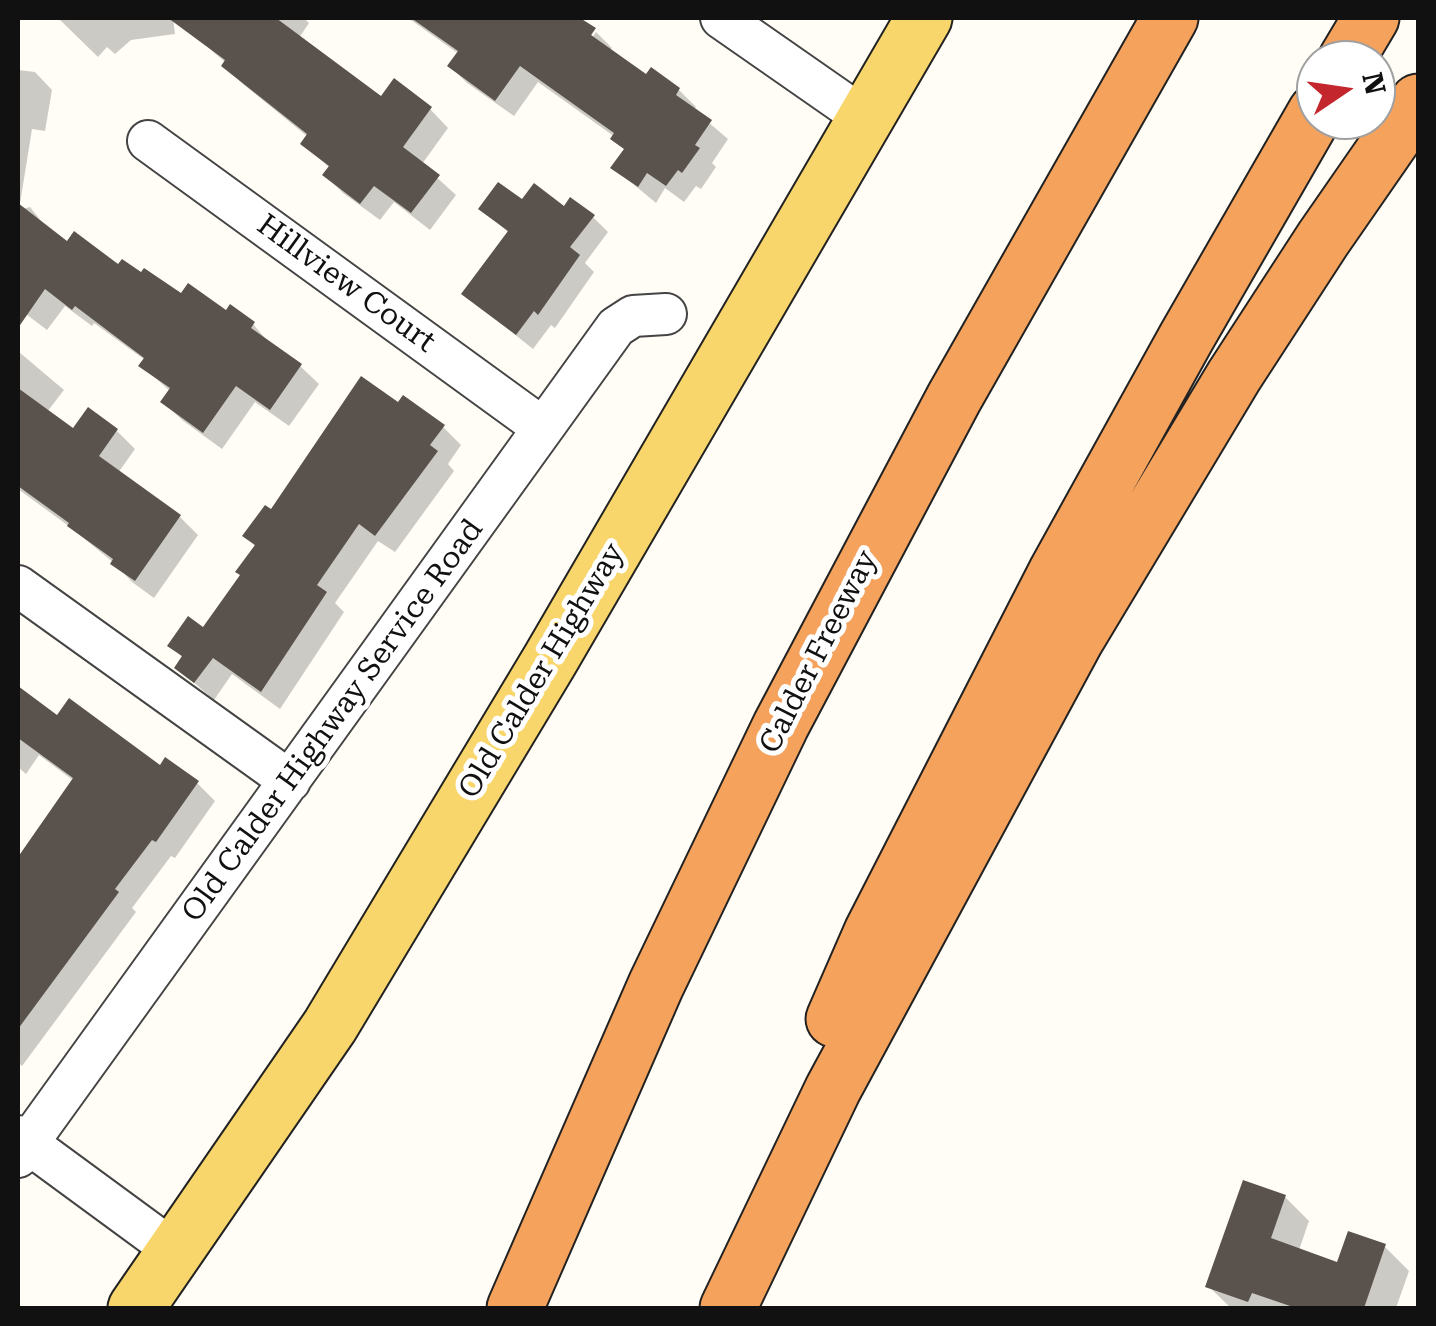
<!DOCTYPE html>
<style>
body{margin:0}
#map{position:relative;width:1436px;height:1326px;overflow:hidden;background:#fffdf5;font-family:"Roboto Serif",serif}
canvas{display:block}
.frame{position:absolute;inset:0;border:20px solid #111;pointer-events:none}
.north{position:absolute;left:1296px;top:40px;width:100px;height:100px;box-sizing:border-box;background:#fff;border:2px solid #a0a0a0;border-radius:50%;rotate:77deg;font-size:28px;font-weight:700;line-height:40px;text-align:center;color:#111}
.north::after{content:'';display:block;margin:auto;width:35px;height:45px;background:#c4262e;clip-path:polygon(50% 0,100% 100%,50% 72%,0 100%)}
</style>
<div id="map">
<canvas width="1436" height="1326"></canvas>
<div class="frame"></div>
<div class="north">N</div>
</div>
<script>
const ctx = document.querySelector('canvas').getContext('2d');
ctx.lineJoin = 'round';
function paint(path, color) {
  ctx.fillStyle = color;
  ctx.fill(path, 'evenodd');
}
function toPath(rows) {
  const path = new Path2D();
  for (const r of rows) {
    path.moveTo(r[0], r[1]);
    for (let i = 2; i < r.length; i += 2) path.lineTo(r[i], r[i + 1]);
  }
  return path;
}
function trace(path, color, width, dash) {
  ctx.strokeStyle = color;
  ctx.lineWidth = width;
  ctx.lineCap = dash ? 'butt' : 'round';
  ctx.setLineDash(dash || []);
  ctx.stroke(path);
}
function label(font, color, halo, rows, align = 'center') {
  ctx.font = font + ' "Roboto Serif",serif';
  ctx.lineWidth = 10;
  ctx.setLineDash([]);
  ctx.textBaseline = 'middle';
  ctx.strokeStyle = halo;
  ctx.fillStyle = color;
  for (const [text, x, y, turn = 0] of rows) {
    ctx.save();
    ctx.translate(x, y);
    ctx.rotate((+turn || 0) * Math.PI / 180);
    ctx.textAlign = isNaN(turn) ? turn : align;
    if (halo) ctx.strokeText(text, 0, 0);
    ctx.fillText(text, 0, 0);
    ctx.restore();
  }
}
paint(toPath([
 [58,18,173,18,175,34,131,40,115,54,107,47,98,57],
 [197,18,304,18,309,23,299,38,381,99,430,109,448,128,422,164,456,195,430,230,394,202,380,220,343,193,325,175,330,168,303,144,308,137,243,84,224,66,226,63,188,30],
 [408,18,576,18,594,30,586,47,596,32,612,48,609,51,647,78,679,90,696,107,694,110,728,139,712,163,716,167,701,189,696,186,684,202,665,188,656,203,614,168,626,151,615,137,538,82,514,116,467,83,450,66,459,54],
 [18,70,35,72,52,90,45,131,32,129,19,210,30,207,49,231,68,245,182,297,253,324,270,344,300,366,319,384,289,426,255,402,222,449,182,420,163,402,171,392,142,366,145,360,94,323,92,326,65,306,47,330,18,308],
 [522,203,593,217,608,232,585,263,594,272,555,328,551,325,533,349,464,294,509,233,481,208],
 [19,352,64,390,47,412,74,431,89,411,117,431,135,449,118,473,180,517,198,535,154,598,132,582,114,563,70,527,18,489],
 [398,406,443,427,461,445,448,464,454,471,395,552,378,541,335,603,344,612,280,709,232,674,214,700,177,668,184,659,170,645,204,630,243,576,256,547,245,536],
 [18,690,57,719,197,783,215,801,175,858,171,856,132,908,136,912,22,1066,18,1062,18,861,74,781,39,755,26,774,18,767],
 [1285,1197,1309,1221,1299,1250,1339,1265,1385,1247,1409,1271,1396,1308,1231,1308,1208,1286]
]), '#0003');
paint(toPath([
 [168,18,276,18,381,96,394,78,432,107,403,147,440,175,411,213,374,186,360,204,322,175,329,166,300,144,307,134,221,66,225,60],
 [411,18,580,18,596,28,591,35,646,74,651,67,680,88,676,95,712,120,695,145,700,148,682,173,678,170,666,186,647,173,638,187,610,168,624,149,610,139,614,133,520,66,495,101,447,66,458,51],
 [498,182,522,199,534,183,564,206,570,197,595,215,570,247,580,255,538,315,534,311,516,335,461,294,508,231,478,209],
 [18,203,67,241,74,231,118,264,122,259,141,272,144,268,181,293,188,283,226,310,230,304,255,322,251,328,302,364,270,410,236,386,203,433,160,402,170,388,138,366,144,358,75,306,72,310,45,289,18,328],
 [361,376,398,402,403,395,445,425,430,445,438,451,375,536,359,524,317,585,327,592,261,692,213,658,194,683,174,668,182,656,167,646,188,616,203,627,240,575,235,572,255,545,242,536,265,505,271,509],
 [18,388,73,428,88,407,118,429,99,456,181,515,135,581,110,564,113,559,67,526,69,523,18,486],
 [18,686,57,715,69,698,160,765,165,757,199,781,156,842,152,840,115,889,119,892,18,1029,18,857,73,778,18,738],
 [1243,1180,1286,1195,1271,1238,1337,1262,1348,1231,1386,1244,1364,1308,1296,1308,1252,1293,1248,1302,1205,1287]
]), '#5a524d');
const minor = toPath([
 [721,18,866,119],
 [148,141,543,428],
 [18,586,290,781],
 [18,1136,176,1252],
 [18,1157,616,327,633,316,666,314]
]);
const primary = toPath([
 [136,1308,330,1026,550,660,924,18]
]);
const motorway = toPath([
 [1346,60,1371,18],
 [834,1019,872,932,1057,571,1186,338,1316,112],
 [515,1308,656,985,781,725,954,398,1170,18],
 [728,1308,833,1089,1076,639,1234,376,1323,239,1418,102]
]);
trace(minor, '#444', 44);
trace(primary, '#222', 59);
trace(motorway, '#222', 59);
trace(minor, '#fff', 40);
trace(primary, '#f9d66b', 55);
trace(motorway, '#f5a25d', 55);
label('30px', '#111', '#fff', [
 ["Hillview Court",346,284,36],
 ["Calder Freeway",819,652,-63],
 ["Old Calder Highway",542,671,-59],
 ["Old Calder Highway Service Road",333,721,-54]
]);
</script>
